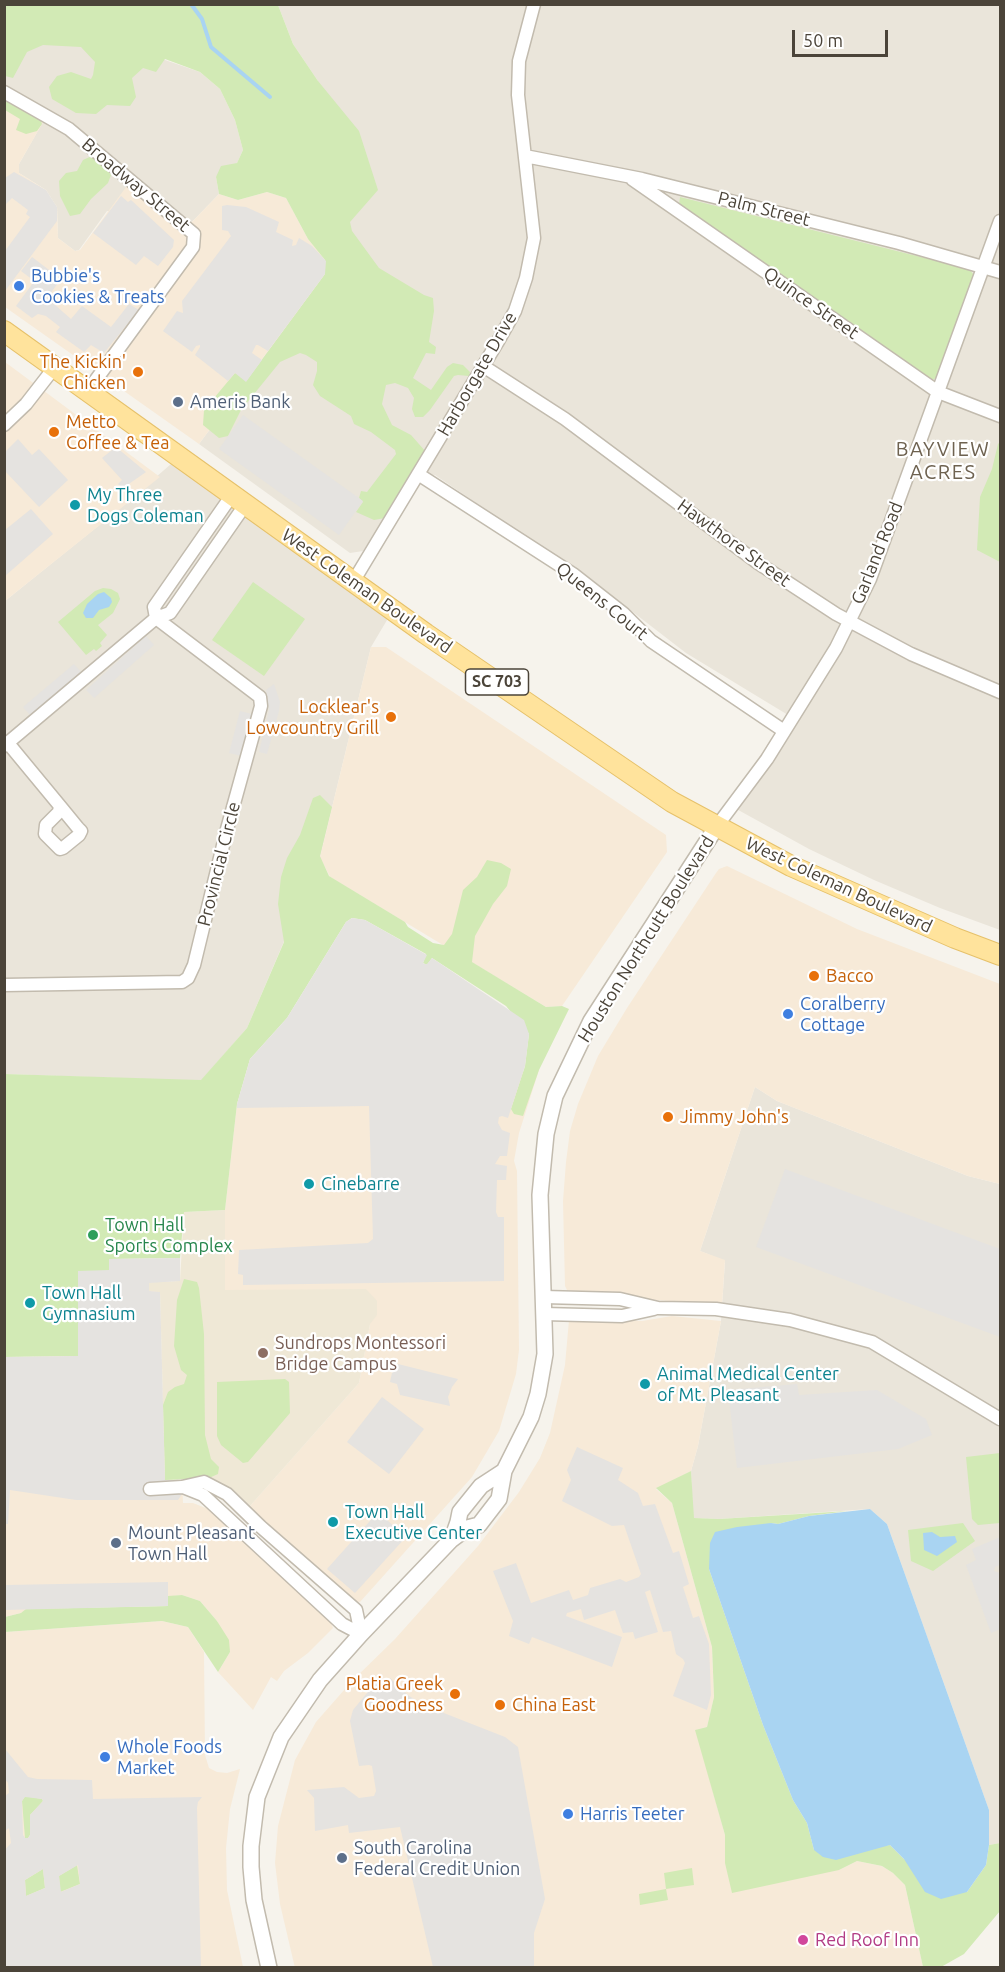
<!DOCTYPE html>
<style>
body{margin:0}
#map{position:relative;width:1005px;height:1972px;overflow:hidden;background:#f6f3ec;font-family:Ubuntu,sans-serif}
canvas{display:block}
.frame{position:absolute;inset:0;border:6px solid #4b4439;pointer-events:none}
.scale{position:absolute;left:792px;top:30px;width:96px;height:27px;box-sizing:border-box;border:3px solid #4b4439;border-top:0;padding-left:8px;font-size:18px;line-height:21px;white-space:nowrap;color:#4b4439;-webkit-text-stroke:4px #fff;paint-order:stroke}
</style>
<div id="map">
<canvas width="1005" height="1972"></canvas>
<div class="frame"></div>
<div class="scale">50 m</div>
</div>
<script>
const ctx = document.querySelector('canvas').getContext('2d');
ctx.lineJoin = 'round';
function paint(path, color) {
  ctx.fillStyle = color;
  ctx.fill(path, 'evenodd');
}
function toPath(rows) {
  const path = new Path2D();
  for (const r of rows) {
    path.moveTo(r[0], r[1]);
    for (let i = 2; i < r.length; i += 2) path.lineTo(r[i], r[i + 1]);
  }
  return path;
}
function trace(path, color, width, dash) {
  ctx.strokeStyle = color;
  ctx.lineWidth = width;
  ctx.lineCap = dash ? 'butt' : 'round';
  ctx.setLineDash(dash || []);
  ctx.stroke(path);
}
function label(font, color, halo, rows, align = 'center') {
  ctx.font = font + ' Ubuntu,sans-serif';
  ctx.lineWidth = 4.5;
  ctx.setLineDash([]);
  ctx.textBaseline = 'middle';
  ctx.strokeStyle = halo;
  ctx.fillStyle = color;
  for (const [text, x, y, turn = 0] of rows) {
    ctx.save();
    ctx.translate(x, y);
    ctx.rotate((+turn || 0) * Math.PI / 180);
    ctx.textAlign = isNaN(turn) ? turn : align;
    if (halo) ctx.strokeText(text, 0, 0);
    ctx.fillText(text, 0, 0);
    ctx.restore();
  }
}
paint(toPath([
 [4,5,200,72,220,89,235,120,243,150,237,163,216,177,219,194,190,224,107,211,79,250,75,251,58,238,57,207,46,190,19,173,19,164,48,113,5,86],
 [278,5,1000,5,1000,930,940,908,874,880,809,849,731,806,728,802,788,715,686,653,603,589,435,475,414,474,363,551,350,553,199,444,325,274,318,81,293,44],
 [179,457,393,610,371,647,320,857,247,1028,201,1081,5,1074,5,601,124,505],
 [755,1087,777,1101,968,1176,1000,1184,1000,1843,989,1845,989,1810,887,1524,870,1509,719,1519,693,1518,691,1471,698,1446,721,1321,725,1261,700,1251]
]), '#eae5da');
paint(toPath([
 [4,86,49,112,19,164,19,173,46,190,57,207,58,238,75,251,80,250,134,176,190,224,219,194,238,200,267,192,286,198,308,239,326,261,325,274,199,444,5,307],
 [5,362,160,477,5,601],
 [371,647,386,647,666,835,667,852,562,1006,546,1007,330,877,320,857],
 [727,866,857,929,1000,984,1000,1184,968,1176,777,1101,755,1087,700,1251,725,1260,722,1305,655,1300,628,1295,571,1292,567,1290,565,1286,563,1201,566,1162,570,1131,578,1104,598,1056,627,1008,716,873,719,869],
 [539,1070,519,1133,514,1161,517,1171,519,1350,516,1374,499,1431,472,1477,360,1602,354,1601,276,1535,250,1506,359,1383,370,1324,225,1290,225,1210,237,1104],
 [180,1258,160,1292,165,1480,182,1480,183,1503,193,1503,208,1509,331,1623,333,1628,308,1653,284,1671,277,1681,271,1677,253,1710,218,1672,230,1652,217,1621,200,1601,182,1595,21,1613,5,1617,4,1357,78,1356],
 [672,1316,721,1321,698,1446,691,1471,656,1489,672,1503,712,1647,714,1697,707,1727,696,1730,725,1835,726,1847,839,1870,857,1861,882,1866,893,1873,905,1885,923,1967,295,1968,280,1904,275,1863,278,1826,295,1760,316,1722,352,1681,395,1639,478,1546,519,1492,540,1458,550,1433,565,1365,569,1320,573,1317,642,1321],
 [162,1621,188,1627,204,1652,205,1755,209,1768,217,1772,227,1773,240,1769,230,1809,226,1848,227,1890,243,1967,5,1968,5,1632]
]), '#f7ead8');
paint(toPath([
 [225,1210,225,1290,366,1289,377,1301,377,1315,370,1324,359,1383,250,1506,232,1489,209,1478,165,1480,160,1292,149,1291,149,1282,180,1281,184,1212]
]), '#efe8d6');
paint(toPath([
 [4,5,278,5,293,44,318,81,359,131,378,190,350,222,352,231,379,268,424,295,433,298,434,311,429,342,436,347,435,354,426,353,413,378,431,390,447,367,453,363,463,365,470,372,469,376,458,375,454,376,430,410,423,417,415,417,412,409,414,398,408,388,395,383,386,385,382,404,392,425,411,435,426,452,385,518,374,520,356,512,363,502,359,498,361,491,367,492,396,454,395,450,371,432,354,424,351,416,320,396,313,385,317,371,317,362,306,355,300,353,280,362,241,410,228,436,219,438,203,425,204,410,235,373,247,380,325,274,325,260,308,239,286,198,267,192,238,200,219,194,216,177,221,166,237,163,243,150,235,120,220,89,200,72,165,59,156,72,143,68,132,78,136,97,130,106,107,105,96,114,76,113,52,99,49,87,57,76,71,72,91,79,93,75,95,62,81,47,43,45,27,52,13,78,5,76],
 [4,100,40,117,42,124,37,131,26,134,16,130,20,119,5,110],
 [94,155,111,175,108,183,91,199,80,214,70,216,60,196,59,181,66,173,77,171,83,160],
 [680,197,969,269,974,275,936,378,932,380,927,379,679,205],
 [1000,442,1000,562,977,550,980,497,992,469,998,444],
 [253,582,305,619,264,676,212,640],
 [103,588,111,589,118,593,120,599,113,613,98,625,107,635,100,643,102,646,96,651,94,649,86,655,58,622,95,591],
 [320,795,332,807,320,856,329,876,405,922,408,927,433,943,444,945,452,934,463,890,477,877,487,860,501,863,511,869,507,886,493,904,475,936,472,962,546,1007,562,1006,569,1009,539,1070,523,1116,514,1114,511,1109,525,1066,529,1034,506,1006,432,958,427,965,423,963,426,954,365,920,352,918,346,922,287,1018,250,1059,237,1104,225,1210,184,1212,180,1258,110,1259,110,1270,79,1356,5,1357,5,1074,201,1080,247,1028,284,942,278,904,281,877,287,858,300,835,313,798],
 [184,1279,197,1282,199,1288,204,1334,205,1435,211,1459,219,1467,218,1474,209,1478,165,1480,163,1405,168,1392,175,1387,184,1384,187,1375,181,1370,174,1346,177,1300],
 [285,1379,289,1382,290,1413,248,1462,243,1463,221,1445,217,1436,217,1382],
 [1000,1453,1000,1523,978,1525,972,1519,966,1457],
 [691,1471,694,1518,719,1519,848,1511,809,1516,778,1524,771,1523,709,1569,763,1725,793,1800,807,1823,814,1850,890,1845,904,1859,967,1892,986,1865,989,1845,1000,1843,1000,1911,964,1954,941,1967,923,1967,905,1885,893,1873,882,1866,857,1861,839,1870,732,1893,725,1863,725,1835,695,1730,707,1727,714,1697,712,1647,672,1503,656,1488],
 [963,1523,975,1541,933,1571,911,1561,908,1530],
 [182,1595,200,1601,217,1621,229,1640,230,1652,218,1672,188,1627,162,1621,5,1632,5,1617,21,1613,26,1609,168,1606,168,1596],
 [25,1796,42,1799,43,1801,30,1815,30,1835,28,1838,25,1838,22,1801],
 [77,1865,80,1884,60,1892,59,1876],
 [692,1868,694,1885,666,1889,668,1900,640,1905,639,1894,666,1889,664,1873],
 [43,1869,45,1888,26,1896,25,1880]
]), '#d2eab5');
paint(toPath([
 [14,172,46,190,57,207,57,221,5,291,5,251,30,217,26,214,28,210,12,198,5,205,5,178],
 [121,196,128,202,131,200,174,240,173,247,158,266,144,256,136,265,93,233],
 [227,205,246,207,279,222,276,232,293,240,292,246,296,245,299,238,312,246,326,261,325,274,268,351,258,345,256,345,252,353,262,360,246,382,235,373,228,381,195,355,200,347,200,345,196,346,192,352,163,331,177,311,183,313,182,301,231,236,228,231,222,230,222,206],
 [32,257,61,279,47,298,71,319,82,306,111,327,129,304,139,310,104,353,91,345,84,352,56,332,60,327,46,316,38,314,32,318,16,306,33,283,33,280,21,271],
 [243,415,363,501,339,535,219,449],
 [18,439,32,455,39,449,68,480,39,507,5,471,5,452],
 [116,447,146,472,123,488,118,484,122,480,102,458],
 [31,509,53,534,5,576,5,530],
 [146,636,154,645,94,698,86,690],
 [74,664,81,672,30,715,23,707],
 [274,684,280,702,279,711,267,754,259,752,269,710,266,690],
 [240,711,252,714,241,756,229,753],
 [352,918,365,920,427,955,423,963,425,964,427,964,432,958,524,1020,529,1034,525,1066,508,1118,502,1116,499,1117,498,1123,502,1130,510,1133,507,1156,500,1156,495,1164,507,1166,506,1180,497,1180,496,1212,498,1217,504,1217,504,1281,243,1285,243,1275,238,1274,239,1250,368,1243,373,1239,369,1106,237,1108,237,1104,250,1059,287,1018,346,922],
 [785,1169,1000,1249,1000,1337,756,1247],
 [180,1258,180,1281,149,1283,149,1291,160,1292,165,1480,182,1480,182,1494,178,1500,76,1500,10,1490,8,1524,5,1524,4,1357,78,1356,78,1271,109,1270,109,1259],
 [398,1364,458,1379,452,1387,448,1397,450,1406,400,1395,397,1384,390,1382,392,1373,397,1369],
 [797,1384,799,1395,877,1390,926,1419,932,1435,898,1449,737,1468,728,1390],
 [382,1397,424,1429,389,1474,347,1442],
 [577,1447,623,1468,618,1480,638,1493,643,1506,655,1504,673,1553,679,1551,689,1584,683,1587,693,1618,699,1616,709,1644,711,1695,707,1710,673,1696,685,1663,683,1659,676,1654,671,1631,663,1632,650,1590,645,1592,658,1632,635,1639,633,1632,623,1633,615,1610,584,1620,581,1609,567,1613,566,1616,622,1637,612,1667,532,1637,529,1644,509,1636,513,1621,493,1571,516,1563,531,1603,569,1590,573,1600,588,1595,590,1588,620,1579,626,1582,639,1577,641,1574,624,1525,612,1526,562,1501,571,1480,567,1470],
 [378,1512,406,1537,355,1593,327,1569],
 [1000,1537,1000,1565,995,1567,994,1571,1000,1573,1000,1629,991,1633,966,1565,976,1560,972,1549],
 [168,1582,168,1606,5,1610,5,1585],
 [390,1678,409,1696,426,1706,505,1737,518,1747,545,1899,534,1933,534,1967,433,1967,400,1827,349,1833,348,1825,315,1831,314,1798,307,1790,344,1787,359,1798,374,1796,376,1791,372,1766,369,1765,359,1766,350,1721,353,1710,377,1681,383,1687,387,1687],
 [5,1749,28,1777,37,1779,92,1780,93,1799,202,1797,198,1802,197,1808,201,1967,5,1967,5,1850,11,1843,9,1828,5,1831,5,1796,9,1793,8,1783,5,1779],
 [25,1797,42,1799,43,1801,30,1815,30,1835,28,1838,25,1838,23,1835,22,1801],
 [78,1865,80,1884,61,1892,59,1876],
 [43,1869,45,1888,26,1896,25,1880]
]), '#e5e3e0');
paint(toPath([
 [104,592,111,598,112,602,109,607,99,610,93,618,86,618,83,613,87,604,98,594],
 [870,1509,887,1524,989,1810,989,1845,986,1865,967,1892,941,1899,925,1892,904,1859,890,1845,836,1860,823,1857,814,1850,807,1823,793,1800,763,1725,709,1569,710,1543,715,1532,737,1527,771,1523,778,1524,809,1516],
 [932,1532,940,1537,955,1536,957,1542,937,1556,924,1550,923,1533]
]), '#a9d4f2');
trace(toPath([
 [191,4,202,19,211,47,270,97]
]), '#a9d4f2', 4);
const minor = toPath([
 [4,92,69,129,194,234,193,247,87,392],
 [525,156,642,179,899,243,1000,272],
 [632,179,938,392,1000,416],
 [483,366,565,419,758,563,836,614,911,654,1000,692],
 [4,425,26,404,54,368],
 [418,474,573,574,624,614,651,641,784,731],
 [232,495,154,607,156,618,170,613,245,505],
 [353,582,497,343,515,311,526,278,534,238,518,95,519,61,534,4],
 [8,743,17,754,60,806,78,828,81,831,79,835,63,848,60,849,45,834,46,825,59,812,60,806],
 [4,746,156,618,260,697,261,706,227,829,194,965,188,978,182,982,4,985],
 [717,826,767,759,836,648,870,579,1000,221],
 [544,1297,620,1299,658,1308,716,1309,790,1320,872,1342,1000,1419],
 [544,1314,622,1316,654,1309],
 [183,1487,203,1495,342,1624,361,1634],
 [150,1489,182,1487,204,1482,227,1494,261,1527,356,1610,361,1634]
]);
const tertiary = toPath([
 [452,1539,458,1522,460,1512,481,1486,504,1471],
 [269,1968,254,1900,251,1867,251,1846,257,1797,281,1737,320,1680,361,1634,451,1540,467,1528,479,1525,499,1499,504,1471,531,1417,538,1394,545,1354,540,1195,546,1134,555,1096,591,1021,717,826]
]);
const primary = toPath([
 [4,331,426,634,672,802,791,866,955,938,1000,955]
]);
trace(minor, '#c2bbae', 15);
trace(tertiary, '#c2bbae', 18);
trace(primary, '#e6c16a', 22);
trace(minor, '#fff', 12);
trace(tertiary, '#fff', 15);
trace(primary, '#ffe39c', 20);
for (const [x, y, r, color] of [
 [19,286,6,"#3f7fe0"],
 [138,372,6,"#e8710a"],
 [178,402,6,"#5c6f8a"],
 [54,432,6,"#e8710a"],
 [75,505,6,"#0f9aa8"],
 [391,717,6,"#e8710a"],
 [814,976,6,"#e8710a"],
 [788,1014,6,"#3f7fe0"],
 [668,1117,6,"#e8710a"],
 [309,1184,6,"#0f9aa8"],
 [93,1235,6,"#2e9e5b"],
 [30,1303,6,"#0f9aa8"],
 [263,1353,6,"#8d6e63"],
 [645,1384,6,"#0f9aa8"],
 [333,1522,6,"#0f9aa8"],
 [116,1543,6,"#5c6f8a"],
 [455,1694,6,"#e8710a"],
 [500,1705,6,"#e8710a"],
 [105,1757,6,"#3f7fe0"],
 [568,1814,6,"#3f7fe0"],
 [342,1858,6,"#5c6f8a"],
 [803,1940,6,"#d1479c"]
]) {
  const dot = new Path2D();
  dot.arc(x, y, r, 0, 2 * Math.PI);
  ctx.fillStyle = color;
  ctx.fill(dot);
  trace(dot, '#fff', 2);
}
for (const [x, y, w] of [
 [497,682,63]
]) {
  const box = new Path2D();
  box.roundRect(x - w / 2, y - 13, w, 26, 4.5);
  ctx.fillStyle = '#fff';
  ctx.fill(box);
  trace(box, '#4b4439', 1.5);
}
label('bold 16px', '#4b4439', null, [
 ["SC 703",497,682]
]);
label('18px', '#4b4439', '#fff', [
 ["Broadway Street",136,185,40],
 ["Palm Street",764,209,14],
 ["Quince Street",811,303,35],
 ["Harborgate Drive",477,374,-60],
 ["Hawthore Street",734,543,36],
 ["Garland Road",877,553,-68],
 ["West Coleman Boulevard",367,591,35],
 ["Queens Court",602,601,39],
 ["Provincial Circle",219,864,-76],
 ["West Coleman Boulevard",839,885,25],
 ["Houston Northcutt Boulevard",646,939,-58]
]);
label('18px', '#366cbe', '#fff', [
 ["Bubbie's",31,276],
 ["Cookies & Treats",31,297],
 ["Coralberry",800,1004],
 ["Cottage",800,1025],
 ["Whole Foods",117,1747],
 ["Market",117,1768],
 ["Harris Teeter",580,1814]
], 'left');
label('18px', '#c56008', '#fff', [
 ["The Kickin'",126,362,"right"],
 ["Chicken",126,383,"right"],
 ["Metto",66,422],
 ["Coffee & Tea",66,443],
 ["Locklear's",379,707,"right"],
 ["Lowcountry Grill",379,728,"right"],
 ["Bacco",826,976],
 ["Jimmy John's",680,1117],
 ["Platia Greek",443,1684,"right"],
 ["Goodness",443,1705,"right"],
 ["China East",512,1705]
], 'left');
label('18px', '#4e5e75', '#fff', [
 ["Ameris Bank",190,402],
 ["Mount Pleasant",128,1533],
 ["Town Hall",128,1554],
 ["South Carolina",354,1848],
 ["Federal Credit Union",354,1869]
], 'left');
label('18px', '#0d838f', '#fff', [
 ["My Three",87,495],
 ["Dogs Coleman",87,516],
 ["Cinebarre",321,1184],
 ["Town Hall",42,1293],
 ["Gymnasium",42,1314],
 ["Animal Medical Center",657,1374],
 ["of Mt. Pleasant",657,1395],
 ["Town Hall",345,1512],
 ["Executive Center",345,1533]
], 'left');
label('18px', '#27864d', '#fff', [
 ["Town Hall",105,1225],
 ["Sports Complex",105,1246]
], 'left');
label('18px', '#785e54', '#fff', [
 ["Sundrops Montessori",275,1343],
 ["Bridge Campus",275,1364]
], 'left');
label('18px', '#b23c85', '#fff', [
 ["Red Roof Inn",815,1940]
], 'left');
ctx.letterSpacing = '1.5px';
label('20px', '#6e6250', '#fff', [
 ["BAYVIEW",943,449],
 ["ACRES",943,472]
]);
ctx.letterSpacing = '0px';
</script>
